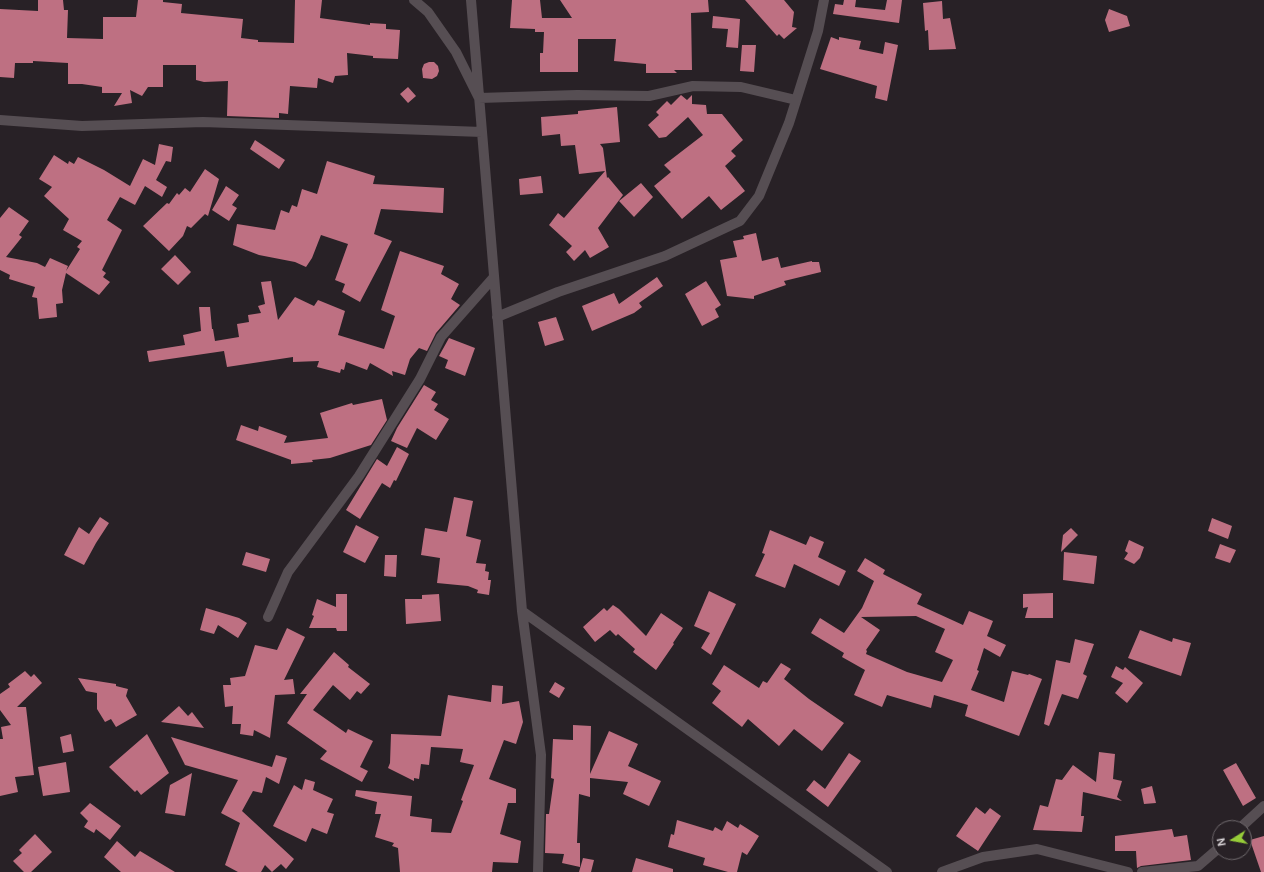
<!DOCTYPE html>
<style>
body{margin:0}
#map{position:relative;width:1264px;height:872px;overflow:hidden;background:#282126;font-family:"DM Sans",sans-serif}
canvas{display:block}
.north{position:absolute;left:1212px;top:820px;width:40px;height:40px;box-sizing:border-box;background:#282126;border:1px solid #6e686c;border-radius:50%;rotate:259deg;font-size:11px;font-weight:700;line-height:16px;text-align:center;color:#d8d3d6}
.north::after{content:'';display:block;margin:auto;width:14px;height:18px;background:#97cc39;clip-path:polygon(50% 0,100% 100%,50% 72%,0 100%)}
</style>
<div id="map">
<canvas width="1264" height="872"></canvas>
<div class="north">N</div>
</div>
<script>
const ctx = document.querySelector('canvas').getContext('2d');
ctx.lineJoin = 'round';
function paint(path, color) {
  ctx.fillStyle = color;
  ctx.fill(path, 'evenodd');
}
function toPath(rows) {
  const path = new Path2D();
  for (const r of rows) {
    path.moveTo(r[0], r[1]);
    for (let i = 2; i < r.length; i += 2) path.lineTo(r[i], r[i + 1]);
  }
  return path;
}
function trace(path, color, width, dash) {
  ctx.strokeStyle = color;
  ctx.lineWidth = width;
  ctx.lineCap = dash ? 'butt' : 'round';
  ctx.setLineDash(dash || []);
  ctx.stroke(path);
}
paint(toPath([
 [38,0,63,0,64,10,68,10,67,38,103,39,103,17,136,17,138,0,163,0,163,2,182,4,181,13,243,19,241,38,258,40,258,42,294,43,295,0,322,0,320,18,370,25,370,23,386,24,386,29,400,30,398,59,373,58,373,56,347,53,348,75,335,76,333,83,318,78,317,88,290,86,288,114,279,113,279,118,227,116,228,81,204,82,196,80,196,65,163,65,163,87,148,87,142,96,130,90,132,103,114,106,122,93,102,93,102,87,82,84,68,84,68,63,33,61,33,63,15,63,14,78,0,77,0,9,38,11],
 [512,0,540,0,542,18,572,18,560,0,708,0,709,12,691,13,692,70,674,70,677,73,646,73,646,64,614,61,616,39,578,39,578,72,540,72,540,53,543,53,544,32,535,32,535,29,510,28],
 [745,0,784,0,794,12,792,27,797,28,784,39,779,34,777,36],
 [844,0,856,0,855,7,885,10,887,0,902,0,899,23,833,14,835,4,843,5],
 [942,1,943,19,950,18,956,49,929,50,928,30,925,31,923,3],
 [1109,9,1127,16,1130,26,1109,32,1105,20],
 [713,16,740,19,738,48,726,47,728,29,712,28],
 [831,37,839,40,839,37,861,41,859,49,883,54,885,42,898,45,887,101,875,98,877,86,820,69],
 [742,45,756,45,754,72,740,71],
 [429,62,434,62,438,66,439,71,437,76,432,79,423,78,422,69,424,64],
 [408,87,416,96,408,103,400,94],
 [681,95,687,100,692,95,692,104,706,105,707,114,722,114,743,140,731,151,736,156,725,166,745,191,721,210,709,196,682,219,654,186,671,172,664,165,703,135,688,117,666,137,659,138,648,125,659,115,656,112,667,101,671,105],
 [617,107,620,142,600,144,603,148,607,178,608,177,623,195,598,228,609,247,590,258,585,250,574,261,566,252,572,246,549,225,558,213,564,218,605,171,579,174,575,145,561,146,560,134,542,136,541,117,578,114,578,111],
 [255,140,285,160,279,169,250,149],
 [159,144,173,147,171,162,166,161,156,180,167,187,162,197,145,186,135,205,120,197,107,220,122,230,102,270,106,273,103,277,110,282,99,295,66,273,62,290,63,303,56,304,57,317,39,319,37,298,32,297,35,287,9,279,10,275,0,270,0,218,9,207,29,221,19,235,22,237,6,257,37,263,45,267,50,258,68,266,66,271,80,249,77,247,82,241,63,230,69,219,44,196,52,187,39,179,54,155,68,164,69,161,74,164,78,157,104,170,130,186,143,159,155,165],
 [327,161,375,176,373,184,444,188,443,213,381,209,374,234,392,241,360,302,342,292,345,284,335,280,348,244,321,235,312,258,306,267,295,262,259,255,233,245,237,224,275,230,281,210,289,213,292,205,297,207,302,189,317,194],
 [205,169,219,179,208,216,205,214,191,228,187,226,183,236,169,251,143,226,167,203,169,204,177,193,179,195,185,188,190,192],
 [541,176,543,193,520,195,519,179],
 [641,183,653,197,634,217,619,201],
 [226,186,239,195,232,205,237,208,229,221,212,210],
 [756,233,762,261,778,257,781,268,812,261,812,262,819,262,821,272,784,281,786,285,754,296,754,299,727,296,720,260,737,257,733,241,744,239,743,236],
 [400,251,444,266,441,274,459,284,451,299,460,305,436,333,427,351,419,348,410,359,405,375,392,371,393,376,370,363,367,370,346,362,344,370,341,369,340,373,317,367,319,361,293,362,293,357,227,367,224,351,149,362,147,351,185,345,183,335,201,331,199,307,210,307,212,329,213,329,215,341,239,337,237,324,249,322,248,315,261,313,258,306,265,304,261,282,271,281,278,320,295,297,314,306,318,300,345,311,338,335,384,349,395,316,381,310],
 [175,255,191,272,178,285,161,269],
 [657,277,663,286,639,303,642,307,634,313,592,331,582,306,614,293,619,304],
 [706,281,721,305,715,309,719,317,702,326,685,294],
 [556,317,564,340,545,346,538,322],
 [449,338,475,348,465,376,445,368,448,360,439,356],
 [424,385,436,392,431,400,438,404,434,410,449,419,436,440,417,428,407,448,391,441,397,428],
 [382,399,387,420,371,445,330,458,312,460,313,462,291,464,291,460,236,440,241,425,258,431,259,426,287,436,284,443,328,438,320,413,352,403,353,405],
 [397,447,409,454,396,481,394,480,390,488,382,483,360,519,346,510,377,459,387,466],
 [454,497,473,501,466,536,481,540,476,563,486,564,485,571,489,572,488,580,491,580,489,595,477,593,478,590,468,586,437,583,440,558,421,555,425,528,447,532],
 [100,517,109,523,96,543,84,565,64,555,79,527,89,534],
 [1212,518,1232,526,1228,539,1208,531],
 [356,525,379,537,365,563,343,552],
 [1071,528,1078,535,1061,552,1063,535],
 [770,530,806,545,810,536,824,542,818,557,846,571,839,586,794,564,785,588,755,576,765,554,762,553],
 [1129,540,1144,547,1140,558,1134,564,1124,559,1128,553,1125,551],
 [1220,544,1236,550,1230,563,1215,558],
 [246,552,270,559,266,572,242,565],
 [1064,552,1097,556,1094,584,1063,580],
 [385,555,397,555,396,577,384,576],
 [865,558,885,570,883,574,922,594,917,604,963,625,969,611,993,621,987,636,1006,645,1000,657,984,648,977,670,979,671,971,690,1004,702,1012,671,1028,675,1029,674,1042,679,1019,736,965,716,968,705,934,695,931,708,887,695,882,707,854,695,865,670,842,657,844,653,811,633,820,618,844,633,862,608,874,581,857,571],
 [916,616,945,629,935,652,953,660,942,682,907,672,866,654,867,651,866,650,880,630,861,617],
 [709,591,736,604,711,655,701,648,710,633,694,626],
 [1053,593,1053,618,1025,618,1028,607,1023,608,1023,594],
 [336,594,347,594,347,631,337,631,336,628,309,628,314,616,312,615,317,599,336,607],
 [439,594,441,621,406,624,405,599,422,599,422,595],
 [613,605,619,609,646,636,661,613,683,628,673,643,674,644,656,670,633,652,635,649,618,634,616,636,610,630,595,642,583,627,604,608,607,611],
 [206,608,239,618,247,623,238,638,218,625,214,634,200,630],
 [287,628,305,637,284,680,293,679,295,694,275,695,270,738,254,730,253,736,240,734,241,724,232,724,233,706,225,707,223,685,231,685,230,678,245,676,255,645,277,650],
 [1140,630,1172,642,1173,638,1191,643,1181,676,1128,658],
 [1075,639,1094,644,1083,674,1087,676,1078,699,1062,694,1049,726,1044,724,1056,660,1070,663],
 [334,652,349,665,348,667,370,684,361,694,357,691,350,700,333,685,313,710,346,733,348,729,373,741,360,767,368,771,362,782,320,759,327,751,287,723,307,694,300,694],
 [781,663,791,669,784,679,809,699,844,723,822,751,794,729,779,746,748,719,742,727,712,703,721,691,712,684,724,665,759,688,763,681,767,683],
 [1116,666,1123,670,1125,667,1143,683,1127,703,1115,693,1123,683,1111,677],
 [25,671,31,677,34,674,42,683,17,707,26,707,34,775,15,777,18,792,0,796,0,739,3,739,1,727,11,725,0,710,0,694,10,687,8,684],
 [78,678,116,684,116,686,128,689,126,696,137,715,116,727,111,719,105,722,97,709,97,693,86,691],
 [555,682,565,688,559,698,549,692],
 [492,685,503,686,502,704,519,701,523,722,516,744,504,740,489,779,516,789,516,803,508,803,500,834,521,841,518,863,493,862,492,872,400,872,398,848,392,846,394,843,375,837,381,814,375,814,377,802,355,796,356,790,412,796,410,816,432,819,431,832,451,833,463,801,461,800,474,765,460,762,463,749,431,747,429,765,421,764,419,779,414,778,414,781,388,768,390,763,391,734,441,736,448,695,491,702],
 [179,706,188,716,192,712,204,728,161,722],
 [573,725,591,726,590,774,609,731,638,744,628,766,661,781,649,806,623,794,628,782,590,778,590,797,579,794,577,843,580,843,580,867,562,863,564,854,545,853,546,814,549,814,554,779,551,778,553,739,573,740],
 [71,734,74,751,63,753,60,737],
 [147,734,169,773,141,795,137,790,135,792,109,767],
 [171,737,272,767,276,755,287,758,279,784,266,777,262,793,253,791,242,811,294,859,286,869,281,864,272,872,265,865,261,872,238,872,225,865,240,823,221,813,238,780,185,765],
 [1099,752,1115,754,1113,779,1122,781,1117,797,1122,801,1083,792,1081,816,1084,816,1082,832,1033,830,1040,805,1048,807,1056,779,1062,780,1073,765,1096,782],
 [849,753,861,761,828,807,806,790,814,780,825,789],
 [66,762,70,792,43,796,38,767],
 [1236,763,1256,798,1243,806,1223,770],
 [192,773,185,816,165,813,170,785],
 [305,779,315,782,313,790,333,799,327,812,334,814,327,834,312,828,306,842,273,826,294,785,302,790],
 [1152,786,1156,803,1144,804,1141,789],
 [90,803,121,826,110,840,96,829,94,833,84,827,88,821,80,813],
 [976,807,985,814,990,808,1001,816,978,851,956,836],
 [677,820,713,831,715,827,722,831,727,821,738,828,740,824,759,836,747,855,742,852,737,872,728,872,703,865,705,858,668,847,671,834,674,835],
 [1172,829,1174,837,1187,835,1191,860,1141,866,1137,868,1136,851,1115,851,1115,836],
 [35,834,52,852,31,872,24,872,13,861,22,853,19,850],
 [1264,836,1264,872,1261,872,1250,840],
 [117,841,135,857,140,851,175,872,121,872,104,857],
 [583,858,594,860,591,872,579,872],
 [636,858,673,869,673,872,632,872]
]), '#be7082');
trace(toPath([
 [414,0,428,12,456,52,479,98,577,95,649,96,693,86,741,87,796,100],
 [471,0,522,611,887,872],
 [0,120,82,126,203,122,482,132],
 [497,317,558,292,665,256,740,221,759,196,789,123,818,31,824,0],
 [522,611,541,755,538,872],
 [268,617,288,572,359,476,420,379,441,337,494,277],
 [1240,828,1264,806],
 [942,872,983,857,1037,849,1128,872],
 [1142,872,1198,866,1220,847]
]), '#564e53', 10);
</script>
